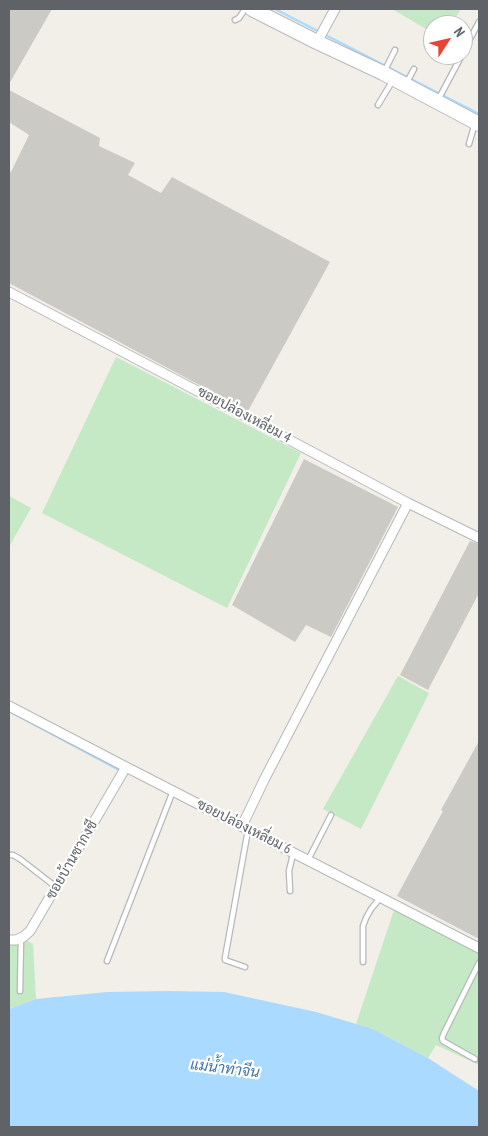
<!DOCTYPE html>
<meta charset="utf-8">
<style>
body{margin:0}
#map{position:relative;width:488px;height:1136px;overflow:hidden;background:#f1efe8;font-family:"PT Sans Narrow",sans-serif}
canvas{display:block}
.frame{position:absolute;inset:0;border:10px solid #5f6368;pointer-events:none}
.north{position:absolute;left:423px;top:15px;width:50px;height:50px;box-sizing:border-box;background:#fff;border:1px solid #bfc1c3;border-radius:50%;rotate:55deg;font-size:14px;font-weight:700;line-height:20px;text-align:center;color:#5f6368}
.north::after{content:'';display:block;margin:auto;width:18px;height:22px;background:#ea4335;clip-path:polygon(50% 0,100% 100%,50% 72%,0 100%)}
</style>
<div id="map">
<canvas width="488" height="1136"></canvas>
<div class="frame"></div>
<div class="north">N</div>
</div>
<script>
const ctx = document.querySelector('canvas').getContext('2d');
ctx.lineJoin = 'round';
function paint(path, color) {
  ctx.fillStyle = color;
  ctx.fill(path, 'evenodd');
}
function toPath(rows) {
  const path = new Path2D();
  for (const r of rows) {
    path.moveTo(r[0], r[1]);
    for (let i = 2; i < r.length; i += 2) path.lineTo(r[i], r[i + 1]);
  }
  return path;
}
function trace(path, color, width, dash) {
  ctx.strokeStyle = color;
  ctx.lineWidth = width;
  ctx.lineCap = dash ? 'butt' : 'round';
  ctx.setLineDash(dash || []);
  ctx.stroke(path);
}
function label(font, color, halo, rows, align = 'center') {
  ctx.font = font + ' "PT Sans Narrow",Sarabun,sans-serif';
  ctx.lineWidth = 4.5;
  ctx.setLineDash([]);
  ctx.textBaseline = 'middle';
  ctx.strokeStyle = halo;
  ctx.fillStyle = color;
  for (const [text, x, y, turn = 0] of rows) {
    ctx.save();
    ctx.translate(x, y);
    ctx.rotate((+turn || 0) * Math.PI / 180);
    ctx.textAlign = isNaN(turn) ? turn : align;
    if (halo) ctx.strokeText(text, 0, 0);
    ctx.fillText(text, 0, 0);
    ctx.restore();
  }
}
paint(toPath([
 [392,9,461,9,451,25,433,25,433,33],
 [116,357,301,453,227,608,42,513],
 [9,496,31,508,9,547],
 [398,676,429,693,361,829,323,809],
 [394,910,479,953,479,1065,436,1045,428,1058,373,1029,356,1024],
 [26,940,33,944,36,999,9,1009,9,943]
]), '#c5e8c5');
paint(toPath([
 [167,991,224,992,316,1012,373,1029,428,1058,479,1091,479,1127,9,1127,9,1009,36,999,107,992]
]), '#aadaff');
trace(toPath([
 [275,9,479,114],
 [9,711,119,770]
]), '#aadaff', 2.5);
paint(toPath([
 [9,9,52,9,9,84],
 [9,90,100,138,99,146,135,163,128,175,161,193,172,177,330,262,248,411,9,283,9,171,11,172,29,135,9,122],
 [304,459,398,507,331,637,306,625,295,642,232,605],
 [470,541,479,544,479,593,428,690,400,675],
 [479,741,479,939,397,896,443,811,441,810]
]), '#cccac5');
const lane = toPath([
 [235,20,239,18,245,9],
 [463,52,479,22],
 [384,72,395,50],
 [406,84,414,69],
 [438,100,462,55],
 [378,105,393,80],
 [469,144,475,123],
 [9,855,13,855,20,859,56,887],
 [308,860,331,815],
 [290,891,289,871,293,854],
 [107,961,173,791],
 [363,962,363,926,366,918,371,909,381,897],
 [245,967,225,960,225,958,248,830],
 [20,991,21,938],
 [475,1059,443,1041,442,1038,444,1033,479,963]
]);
const street = toPath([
 [317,42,335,9],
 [9,292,205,395,408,503,479,538],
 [9,706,126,767,479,948],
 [242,826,264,780,408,503],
 [9,940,16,940,23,937,30,931,126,767]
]);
const secondary = toPath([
 [252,9,317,42,383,73,479,124]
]);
trace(lane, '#b5b8bc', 7);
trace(street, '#b5b8bc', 11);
trace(secondary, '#b6babf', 16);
trace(lane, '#fff', 4.5);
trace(street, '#fff', 9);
trace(secondary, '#fff', 14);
label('14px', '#5f6368', '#fff', [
 ["ซอยปล่องเหลี่ยม 4",244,415,28],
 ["ซอยปล่องเหลี่ยม 6",244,827,27],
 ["ซอยบ้านซากงซี",72,860,-60]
]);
label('italic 15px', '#4174aa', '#fff', [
 ["แม่น้ำท่าจีน",225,1069,7]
]);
</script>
